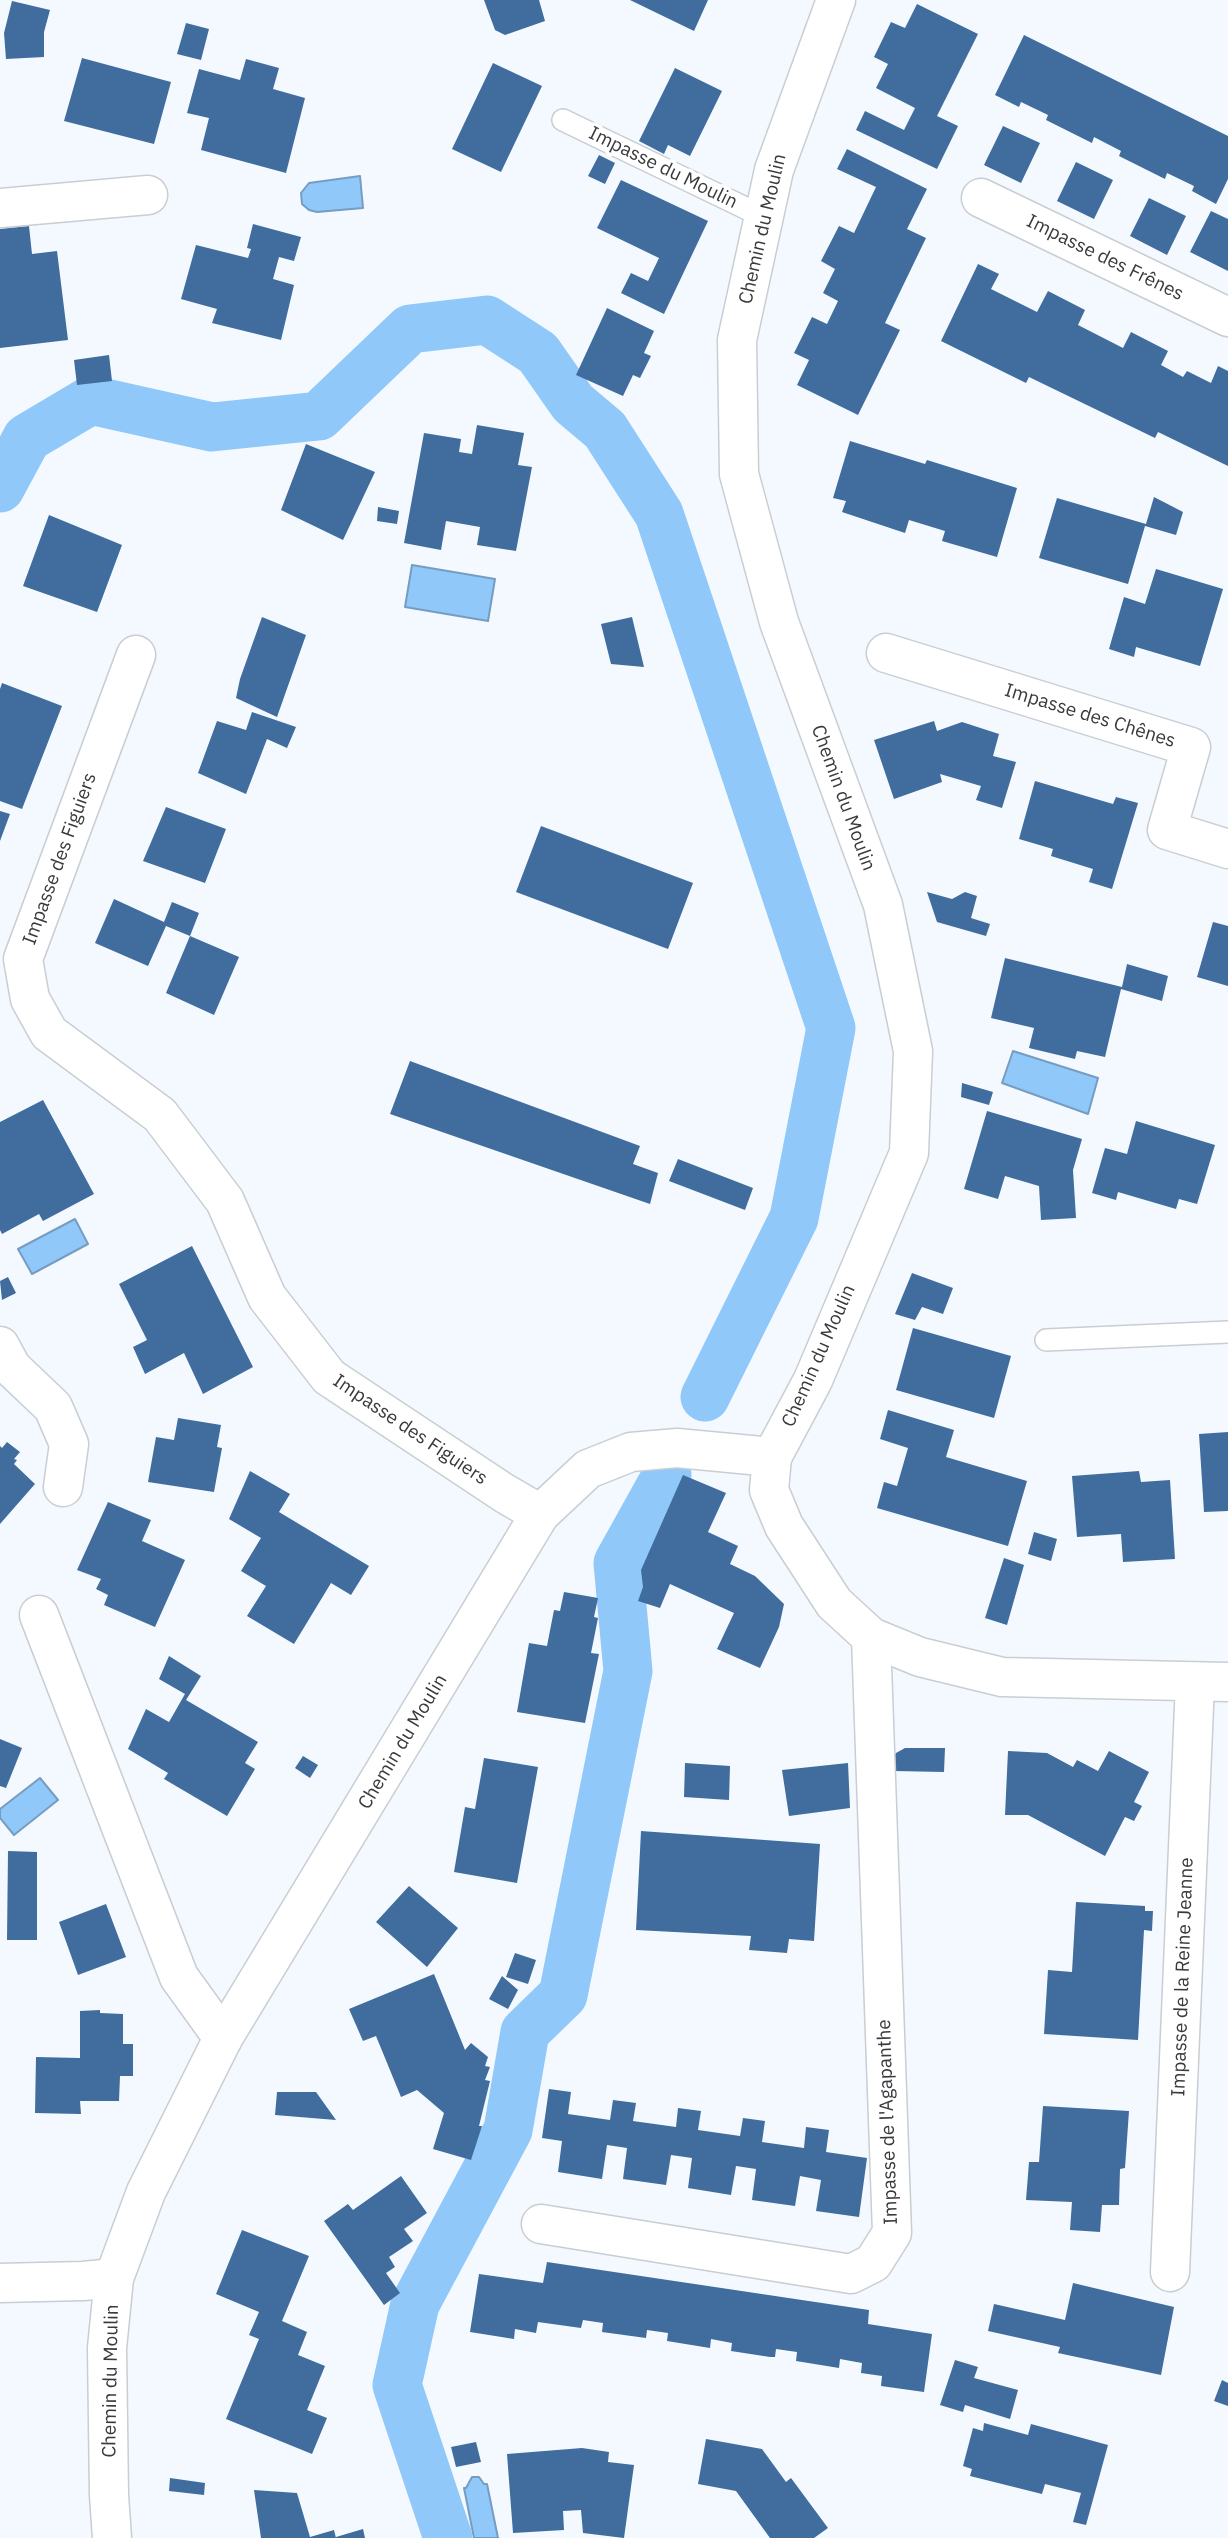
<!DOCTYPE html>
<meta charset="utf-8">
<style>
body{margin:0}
canvas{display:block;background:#f3f9fe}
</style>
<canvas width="1228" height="2538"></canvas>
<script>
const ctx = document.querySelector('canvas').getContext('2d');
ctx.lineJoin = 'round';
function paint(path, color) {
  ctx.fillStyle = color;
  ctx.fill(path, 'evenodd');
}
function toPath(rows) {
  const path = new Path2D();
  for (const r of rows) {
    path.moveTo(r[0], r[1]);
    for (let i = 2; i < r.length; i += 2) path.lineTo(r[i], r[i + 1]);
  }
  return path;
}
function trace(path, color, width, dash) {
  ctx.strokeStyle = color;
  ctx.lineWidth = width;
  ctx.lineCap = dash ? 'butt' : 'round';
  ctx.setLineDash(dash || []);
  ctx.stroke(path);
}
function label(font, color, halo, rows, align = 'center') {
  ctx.font = font + ' "IBM Plex Sans",sans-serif';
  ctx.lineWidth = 7;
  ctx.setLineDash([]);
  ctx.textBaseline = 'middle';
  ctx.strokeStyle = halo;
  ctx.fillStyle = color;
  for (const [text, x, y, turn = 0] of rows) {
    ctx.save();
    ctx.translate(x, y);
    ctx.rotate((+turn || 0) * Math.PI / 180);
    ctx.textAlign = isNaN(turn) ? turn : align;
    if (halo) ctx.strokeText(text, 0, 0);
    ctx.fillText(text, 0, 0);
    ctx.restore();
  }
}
const water = toPath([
 [360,176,363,208,317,212,309,210,302,204,301,193,309,183,360,176],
 [412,565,495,579,488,621,405,607,412,565],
 [1013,1051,1098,1078,1088,1114,1002,1083,1013,1051],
 [75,1219,88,1244,32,1274,18,1249,75,1219],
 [40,1778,58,1800,14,1835,0,1818,0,1809,40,1778],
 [472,2477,479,2477,484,2484,487,2484,498,2538,474,2538,464,2488,466,2488,472,2477]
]);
paint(water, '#90c8f9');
trace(water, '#769dc1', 2);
trace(toPath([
 [0,488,27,438,91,400,212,427,319,416,410,329,487,320,538,353,573,403,605,430,659,514,831,1028,794,1218,705,1397],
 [448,2538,397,2385,415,2304,508,2130,525,2032,563,1995,628,1671,618,1563,667,1475]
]), '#90c8f9', 49);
paint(toPath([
 [484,0,539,0,545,21,505,35,495,30],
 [630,0,708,0,694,31],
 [12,1,50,10,44,32,44,57,6,59,4,33],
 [917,4,978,34,937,116,958,126,937,169,856,130,865,111,904,130,915,108,876,88,888,64,874,57,891,22,905,28],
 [186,23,209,29,201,60,177,54],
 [1024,35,1228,136,1228,179,1216,204,1192,191,1194,186,1167,173,1165,179,1119,156,1121,151,1094,137,1092,143,1046,120,1048,115,1021,102,1019,107,995,95],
 [82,58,171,82,154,144,64,121],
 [246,59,279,68,273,89,305,98,286,173,201,150,209,118,187,113,199,69,240,80],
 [493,63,542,86,501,172,452,149],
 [675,68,722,91,690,156,668,145,664,154,639,141],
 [1003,126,1040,143,1021,183,984,165],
 [847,149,927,189,907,229,926,238,885,323,900,330,858,415,797,385,809,360,794,353,812,317,827,324,838,301,823,293,835,269,821,261,839,226,854,233,876,187,837,169],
 [599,155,615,163,605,184,588,176],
 [1076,162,1113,180,1094,219,1057,201],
 [621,180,708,221,664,314,621,293,631,273,648,281,659,258,597,228],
 [1149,198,1186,216,1167,255,1130,236],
 [1211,211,1228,219,1228,271,1190,252],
 [253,224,301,237,294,261,279,257,273,279,294,285,281,340,212,323,217,309,181,299,196,245,248,258,251,249,247,248],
 [29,226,32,254,57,251,68,340,0,348,0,229],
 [978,264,999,274,991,289,1037,312,1048,291,1085,310,1078,325,1123,348,1131,332,1168,351,1161,365,1183,377,1187,371,1211,383,1218,366,1228,371,1228,466,1158,432,1155,438,1029,377,1026,383,941,341],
 [607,308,654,331,644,353,651,356,640,378,633,375,623,396,576,375],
 [109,355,112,381,77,385,74,360],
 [477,425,524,433,518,465,532,467,516,551,477,545,480,527,446,521,441,550,404,543,424,433,461,439,459,452,472,454],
 [850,441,925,464,927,460,1017,488,997,557,942,541,945,531,909,520,905,533,842,512,846,501,833,498],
 [306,444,375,472,343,540,281,510],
 [1154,497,1183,512,1176,535,1145,526,1128,584,1039,558,1057,498,1146,524],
 [378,507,399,511,397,524,377,521],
 [49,515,122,545,97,612,23,586],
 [1156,569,1223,589,1200,666,1136,647,1134,657,1109,649,1124,597,1145,604],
 [262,617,306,635,277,717,236,698,240,679],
 [632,617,644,667,611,664,601,624],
 [2,683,62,706,22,809,0,801,0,689],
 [252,712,296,727,287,748,267,739,246,794,198,773,217,721,246,730],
 [934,721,937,731,962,722,999,734,993,756,1016,762,1002,808,976,800,981,786,940,774,942,782,894,799,874,740],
 [1035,781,1113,804,1116,797,1138,803,1112,889,1089,882,1093,869,1051,856,1053,849,1019,839],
 [166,807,226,829,205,883,143,861],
 [0,811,10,814,0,841],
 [541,826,693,883,668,949,516,892],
 [927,892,952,899,965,892,977,896,971,918,990,924,986,936,937,922],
 [114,899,164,922,172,902,199,913,190,936,166,926,148,966,95,943],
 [1213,922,1228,926,1228,986,1197,977],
 [190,936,239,957,214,1015,166,993],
 [1005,958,1122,987,1127,964,1168,976,1162,1001,1121,989,1105,1057,1077,1051,1075,1059,1029,1048,1034,1028,991,1018],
 [410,1061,640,1146,633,1164,658,1173,650,1204,390,1114],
 [962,1083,993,1092,989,1105,961,1097],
 [43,1100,94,1194,43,1221,39,1214,2,1234,0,1230,0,1122],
 [987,1111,1082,1139,1073,1170,1076,1218,1041,1220,1039,1186,1005,1176,998,1199,964,1189],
 [1136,1121,1215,1145,1197,1204,1179,1199,1176,1209,1118,1192,1116,1200,1092,1193,1105,1148,1127,1154],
 [678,1159,753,1188,745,1210,669,1181],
 [192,1246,253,1367,203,1394,184,1353,145,1374,133,1347,147,1340,119,1284],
 [912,1273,953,1288,943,1314,922,1307,915,1320,895,1314],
 [8,1277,16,1293,2,1300,0,1281],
 [913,1328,1011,1356,994,1418,896,1390],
 [888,1410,954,1430,946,1457,1027,1481,1008,1546,877,1508,884,1482,897,1486,908,1448,880,1439],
 [178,1418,221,1425,217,1447,222,1448,214,1492,148,1482,156,1437,174,1440],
 [1228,1432,1228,1511,1204,1512,1199,1434],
 [7,1442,20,1452,14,1459,17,1460,14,1464,35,1484,0,1524,0,1446,2,1448],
 [250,1471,290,1494,279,1512,369,1566,351,1595,331,1583,294,1644,247,1616,266,1586,241,1571,261,1538,229,1519],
 [1139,1471,1141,1482,1170,1480,1175,1559,1123,1562,1121,1534,1077,1537,1072,1476],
 [683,1475,726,1493,708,1532,738,1546,730,1564,755,1576,784,1604,779,1627,760,1668,717,1649,734,1613,670,1584,660,1608,638,1601,643,1587,641,1570],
 [108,1502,151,1520,142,1541,185,1560,155,1627,104,1605,108,1595,96,1589,101,1579,77,1570],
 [1034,1532,1057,1539,1051,1561,1028,1554],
 [1004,1558,1024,1565,1007,1625,985,1618],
 [564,1592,598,1598,594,1617,598,1618,591,1653,599,1654,585,1723,517,1712,529,1643,547,1646,554,1610,560,1611],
 [169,1656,201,1676,186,1700,258,1742,245,1763,255,1769,227,1816,164,1779,168,1773,128,1749,146,1709,169,1722,185,1694,159,1679],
 [0,1739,22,1748,6,1788,0,1786],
 [905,1748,945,1748,944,1772,894,1771,893,1758,896,1753],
 [1008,1751,1047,1753,1073,1767,1077,1760,1098,1771,1109,1751,1149,1772,1134,1802,1142,1806,1134,1821,1125,1817,1105,1856,1028,1815,1005,1815],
 [303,1756,318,1765,310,1778,295,1768],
 [484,1758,538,1767,517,1883,454,1872,465,1807,475,1809],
 [685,1763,730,1766,729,1800,684,1797],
 [848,1763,850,1808,789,1816,782,1770],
 [641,1831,820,1844,814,1941,789,1939,787,1953,749,1950,751,1936,636,1930],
 [8,1851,37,1852,37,1940,7,1940],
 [409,1886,458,1928,427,1967,376,1922],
 [1076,1902,1145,1906,1145,1911,1153,1911,1152,1931,1144,1930,1138,2040,1044,2034,1048,1970,1072,1972],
 [106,1904,126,1957,78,1975,59,1922],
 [515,1953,536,1960,528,1984,506,1977],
 [434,1974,465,2050,471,2043,488,2057,485,2066,490,2067,485,2080,490,2081,479,2126,482,2126,471,2160,433,2149,444,2113,417,2090,401,2097,376,2036,363,2041,349,2009],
 [502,1976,518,1990,508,2009,489,1999],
 [100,2010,100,2013,123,2014,123,2044,133,2044,133,2076,120,2076,119,2101,80,2101,81,2114,35,2113,36,2057,80,2058,80,2011],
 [549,2089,571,2092,568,2114,610,2120,613,2100,636,2103,633,2121,676,2127,678,2108,701,2111,698,2130,740,2136,743,2118,765,2121,762,2142,804,2148,806,2127,829,2130,826,2152,867,2158,859,2217,816,2211,821,2180,800,2176,795,2206,752,2200,756,2169,736,2166,731,2195,688,2188,692,2158,671,2155,666,2185,623,2179,627,2148,607,2145,602,2179,558,2172,562,2141,542,2138],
 [277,2092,316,2092,336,2120,275,2115],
 [1043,2106,1129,2111,1125,2168,1120,2169,1119,2205,1102,2205,1100,2232,1070,2230,1072,2202,1026,2200,1029,2162,1039,2162],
 [401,2176,427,2213,404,2229,413,2241,389,2257,395,2267,386,2273,400,2293,384,2305,324,2221,348,2204,353,2210],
 [242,2230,309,2256,282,2321,307,2332,298,2355,325,2366,307,2410,327,2418,312,2454,226,2419,259,2339,249,2335,259,2312,216,2294],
 [547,2262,869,2310,868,2324,932,2334,924,2392,881,2386,882,2376,861,2373,862,2363,840,2359,839,2368,796,2361,797,2352,776,2349,775,2357,770,2357,731,2351,732,2343,711,2339,710,2348,667,2341,668,2333,647,2330,646,2338,602,2332,603,2323,583,2320,581,2328,538,2322,536,2333,515,2329,514,2339,470,2332,479,2274,543,2283],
 [1073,2283,1174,2307,1161,2375,1058,2353,1060,2347,988,2331,994,2304,1065,2320],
 [955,2360,978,2367,974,2378,1018,2390,1010,2419,965,2405,963,2412,940,2405],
 [1222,2380,1228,2383,1228,2406,1214,2401],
 [984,2423,1028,2435,1031,2424,1108,2445,1086,2525,1073,2522,1081,2493,1045,2484,1042,2494,970,2476,972,2469,963,2466,973,2428,983,2431],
 [706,2439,762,2449,786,2482,791,2478,828,2528,814,2538,770,2538,736,2491,698,2484],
 [476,2442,481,2462,456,2467,451,2447],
 [582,2448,609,2452,608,2462,634,2465,624,2538,583,2533,581,2510,563,2511,564,2530,513,2533,507,2454],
 [170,2478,205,2483,204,2495,169,2491],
 [254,2490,297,2493,310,2537,334,2530,336,2538,261,2538],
 [363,2529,365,2538,336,2538,336,2537]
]), '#406d9d');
const lane = toPath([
 [563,120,764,217],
 [1046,1340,1228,1332]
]);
const street = toPath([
 [981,198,1228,317],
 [0,208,148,195],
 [886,653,1191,747,1167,830,1228,849],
 [136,655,23,959,30,999,49,1033,160,1115,225,1201,267,1297,329,1377,504,1493,540,1514],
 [0,1346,12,1368,53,1407,69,1444,63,1487],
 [772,1457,769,1490,784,1526,834,1603,871,1637,920,1657,1002,1677,1228,1682],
 [39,1615,179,1977,223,2038],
 [541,2224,851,2274,873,2263,892,2233,871,1637],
 [1170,2272,1195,1683],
 [0,2283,83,2281,114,2278]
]);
const secondary = toPath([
 [112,2538,109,2495,107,2348,114,2278,146,2192,223,2038,540,1514,588,1469,631,1452,677,1448,772,1457,813,1380,909,1153,913,1051,883,905,779,622,739,474,737,340,774,170,836,0]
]);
trace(lane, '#c9ced3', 24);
trace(street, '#c9ced3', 41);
trace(secondary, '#c9ced3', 41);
trace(lane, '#fff', 21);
trace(street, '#fff', 38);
trace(secondary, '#fff', 38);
label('19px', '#383a3d', '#fff', [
 ["Impasse du Moulin",663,168,26],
 ["Chemin du Moulin",763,229,-77],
 ["Impasse des Frênes",1105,258,26],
 ["Impasse des Chênes",1090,716,17],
 ["Chemin du Moulin",843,798,70],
 ["Impasse des Figuiers",60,859,-70],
 ["Chemin du Moulin",819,1356,-66],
 ["Impasse des Figuiers",410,1430,34],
 ["Chemin du Moulin",403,1742,-59],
 ["Impasse de la Reine Jeanne",1183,1977,-88],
 ["Impasse de l'Agapanthe",888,2122,-92],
 ["Chemin du Moulin",111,2381,-89]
]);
</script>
